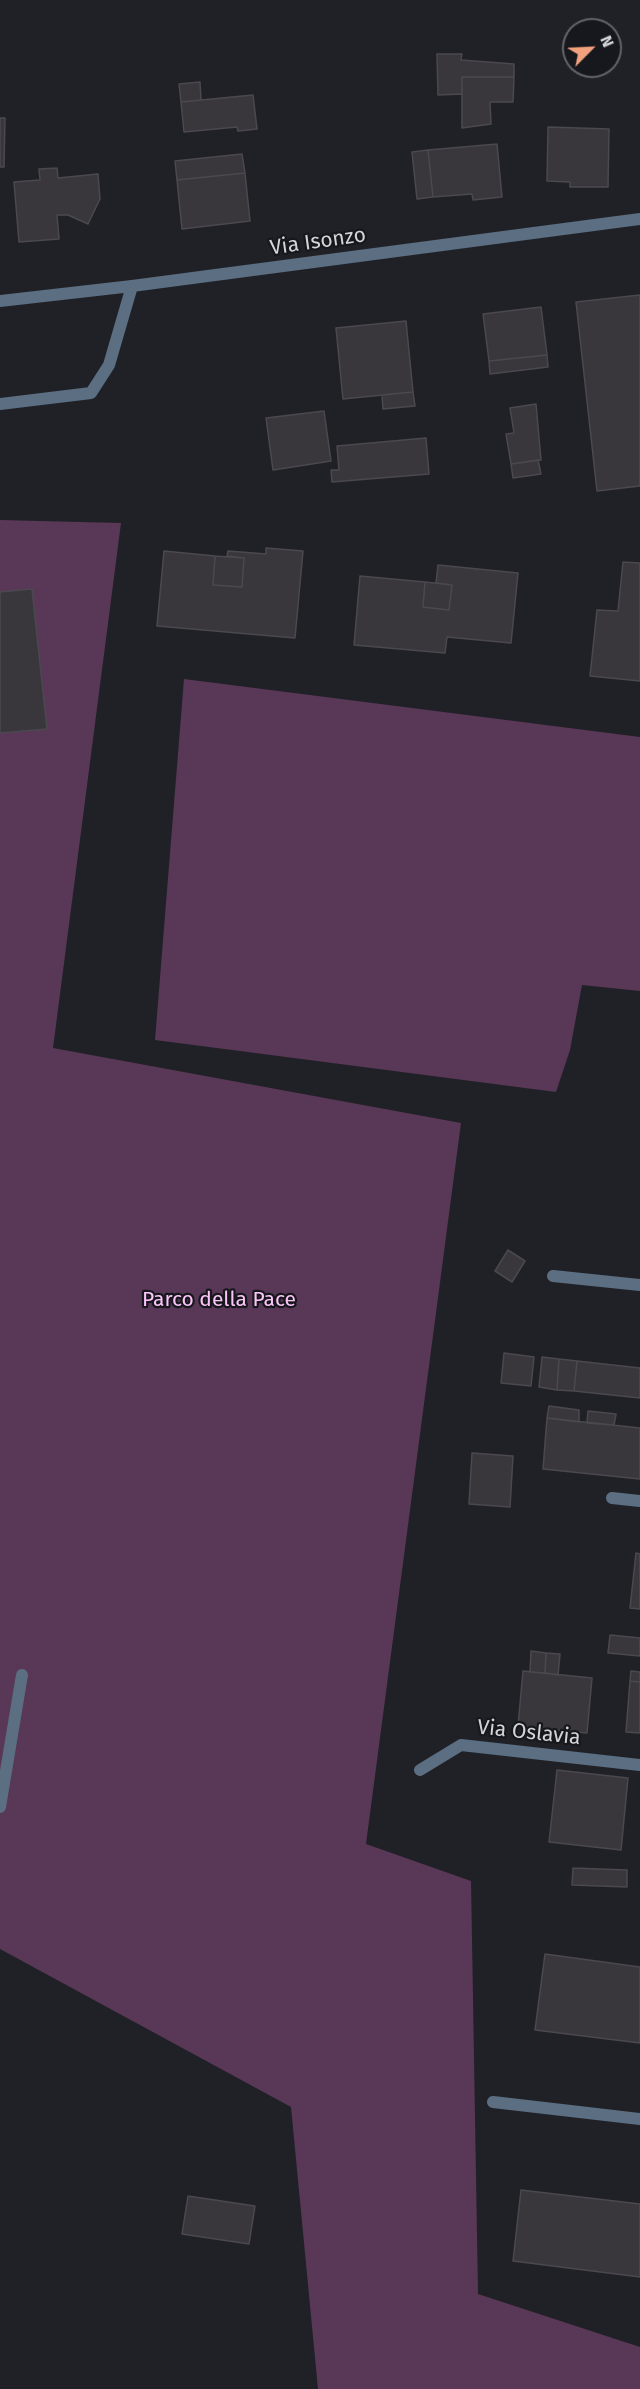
<!DOCTYPE html>
<style>
body{margin:0}
#map{position:relative;width:640px;height:2389px;overflow:hidden;background:#202126;font-family:"Fira Sans",sans-serif}
canvas{display:block}
.north{position:absolute;left:562px;top:18px;width:60px;height:60px;box-sizing:border-box;background:#17181d;border:2px solid #636468;border-radius:50%;rotate:66deg;font-size:16px;font-weight:700;line-height:24px;text-align:center;color:#d4d5d8}
.north::after{content:'';display:block;margin:auto;width:21px;height:27px;background:#f1a17c;clip-path:polygon(50% 0,100% 100%,50% 72%,0 100%)}
</style>
<div id="map">
<canvas width="640" height="2389"></canvas>
<div class="north">N</div>
</div>
<script>
const ctx = document.querySelector('canvas').getContext('2d');
ctx.lineJoin = 'round';
function paint(path, color) {
  ctx.fillStyle = color;
  ctx.fill(path, 'evenodd');
}
function toPath(rows) {
  const path = new Path2D();
  for (const r of rows) {
    path.moveTo(r[0], r[1]);
    for (let i = 2; i < r.length; i += 2) path.lineTo(r[i], r[i + 1]);
  }
  return path;
}
function trace(path, color, width, dash) {
  ctx.strokeStyle = color;
  ctx.lineWidth = width;
  ctx.lineCap = dash ? 'butt' : 'round';
  ctx.setLineDash(dash || []);
  ctx.stroke(path);
}
function label(font, color, halo, rows, align = 'center') {
  ctx.font = font + ' "Fira Sans",sans-serif';
  ctx.lineWidth = 4.5;
  ctx.setLineDash([]);
  ctx.textBaseline = 'middle';
  ctx.strokeStyle = halo;
  ctx.fillStyle = color;
  for (const [text, x, y, turn = 0] of rows) {
    ctx.save();
    ctx.translate(x, y);
    ctx.rotate((+turn || 0) * Math.PI / 180);
    ctx.textAlign = isNaN(turn) ? turn : align;
    if (halo) ctx.strokeText(text, 0, 0);
    ctx.fillText(text, 0, 0);
    ctx.restore();
  }
}
paint(toPath([
 [0,520,121,523,53,1048,461,1123,366,1844,471,1881,478,2294,640,2347,640,2389,318,2389,291,2107,0,1949],
 [184,679,640,737,640,991,582,985,570,1050,556,1092,155,1040]
]), '#593757');
const building = toPath([
 [437,54,462,54,461,60,514,64,514,77,462,77,462,94,438,95,437,54],
 [462,77,514,77,513,102,490,102,491,124,462,128,462,77],
 [200,82,201,100,181,102,179,84,200,82],
 [253,95,257,129,238,131,237,127,184,132,181,102,253,95],
 [0,118,5,118,4,167,0,167,0,118],
 [548,127,609,129,608,187,570,187,570,182,547,181,548,127],
 [497,144,502,197,473,200,472,194,433,197,428,150,497,144],
 [428,150,433,197,417,199,412,152,428,150],
 [242,154,245,173,177,180,175,161,242,154],
 [57,168,58,178,98,174,100,199,88,224,68,215,57,215,59,239,19,242,14,182,40,180,39,169,57,168],
 [245,173,250,221,182,229,177,180,245,173],
 [640,295,640,486,597,491,576,302,640,295],
 [541,307,547,355,489,361,483,314,541,307],
 [406,321,413,392,343,399,336,328,406,321],
 [547,355,548,367,490,374,489,361,547,355],
 [413,392,415,406,383,409,382,395,413,392],
 [536,404,541,460,511,464,506,434,514,433,510,408,536,404],
 [324,411,331,461,273,470,266,418,324,411],
 [426,438,429,474,332,482,331,470,339,470,337,446,426,438],
 [538,460,541,474,513,478,511,464,538,460],
 [266,548,303,551,295,638,157,626,164,551,215,556,213,585,242,587,244,558,227,556,228,551,266,554,266,548],
 [215,556,244,558,242,587,213,585,215,556],
 [623,562,640,563,640,681,590,676,597,610,618,611,623,562],
 [438,565,518,573,511,643,447,637,445,653,354,645,360,576,425,582,423,607,449,610,452,585,436,583,438,565],
 [425,582,452,585,449,610,423,607,425,582],
 [32,589,47,729,0,733,0,592,32,589],
 [508,1250,525,1261,512,1282,495,1271,508,1250],
 [504,1353,534,1357,531,1386,501,1383,504,1353],
 [542,1357,559,1359,557,1390,539,1387,542,1357],
 [559,1359,577,1361,574,1391,557,1390,559,1359],
 [577,1361,640,1368,640,1398,574,1391,577,1361],
 [549,1406,579,1410,579,1422,547,1418,549,1406],
 [588,1411,616,1414,614,1425,587,1423,588,1411],
 [547,1418,640,1428,640,1479,543,1469,547,1418],
 [472,1453,513,1456,510,1507,469,1504,472,1453],
 [636,1553,640,1554,640,1609,630,1608,636,1553],
 [610,1635,640,1638,640,1656,608,1653,610,1635],
 [531,1651,546,1653,545,1673,530,1672,531,1651],
 [546,1653,560,1654,558,1675,545,1673,546,1653],
 [523,1671,592,1678,587,1733,518,1726,523,1671],
 [631,1671,640,1672,640,1682,630,1681,631,1671],
 [630,1681,640,1682,640,1733,626,1732,630,1681],
 [557,1770,628,1778,621,1850,549,1842,557,1770],
 [573,1868,627,1870,627,1887,572,1885,573,1868],
 [545,1954,640,1967,640,2043,535,2030,545,1954],
 [521,2190,640,2204,640,2277,513,2261,521,2190],
 [188,2196,255,2206,249,2244,182,2234,188,2196]
]);
paint(building, '#39373c');
trace(building, '#4b494f', 1.5);
trace(toPath([
 [0,404,91,393,109,365,132,286],
 [0,1807,22,1675]
]), '#5b6e82', 12);
trace(toPath([
 [0,301,132,286,640,219],
 [553,1276,640,1285],
 [612,1498,640,1501],
 [420,1770,461,1745,640,1765],
 [493,2102,640,2119]
]), '#5b6e82', 12);
label('21px', '#d4d5d8', '#17181d', [
 ["Via Isonzo",318,242,-8],
 ["Via Oslavia",529,1733,6]
]);
label('21px', '#fcc4f8', '#17181d', [
 ["Parco della Pace",219,1300]
]);
</script>
